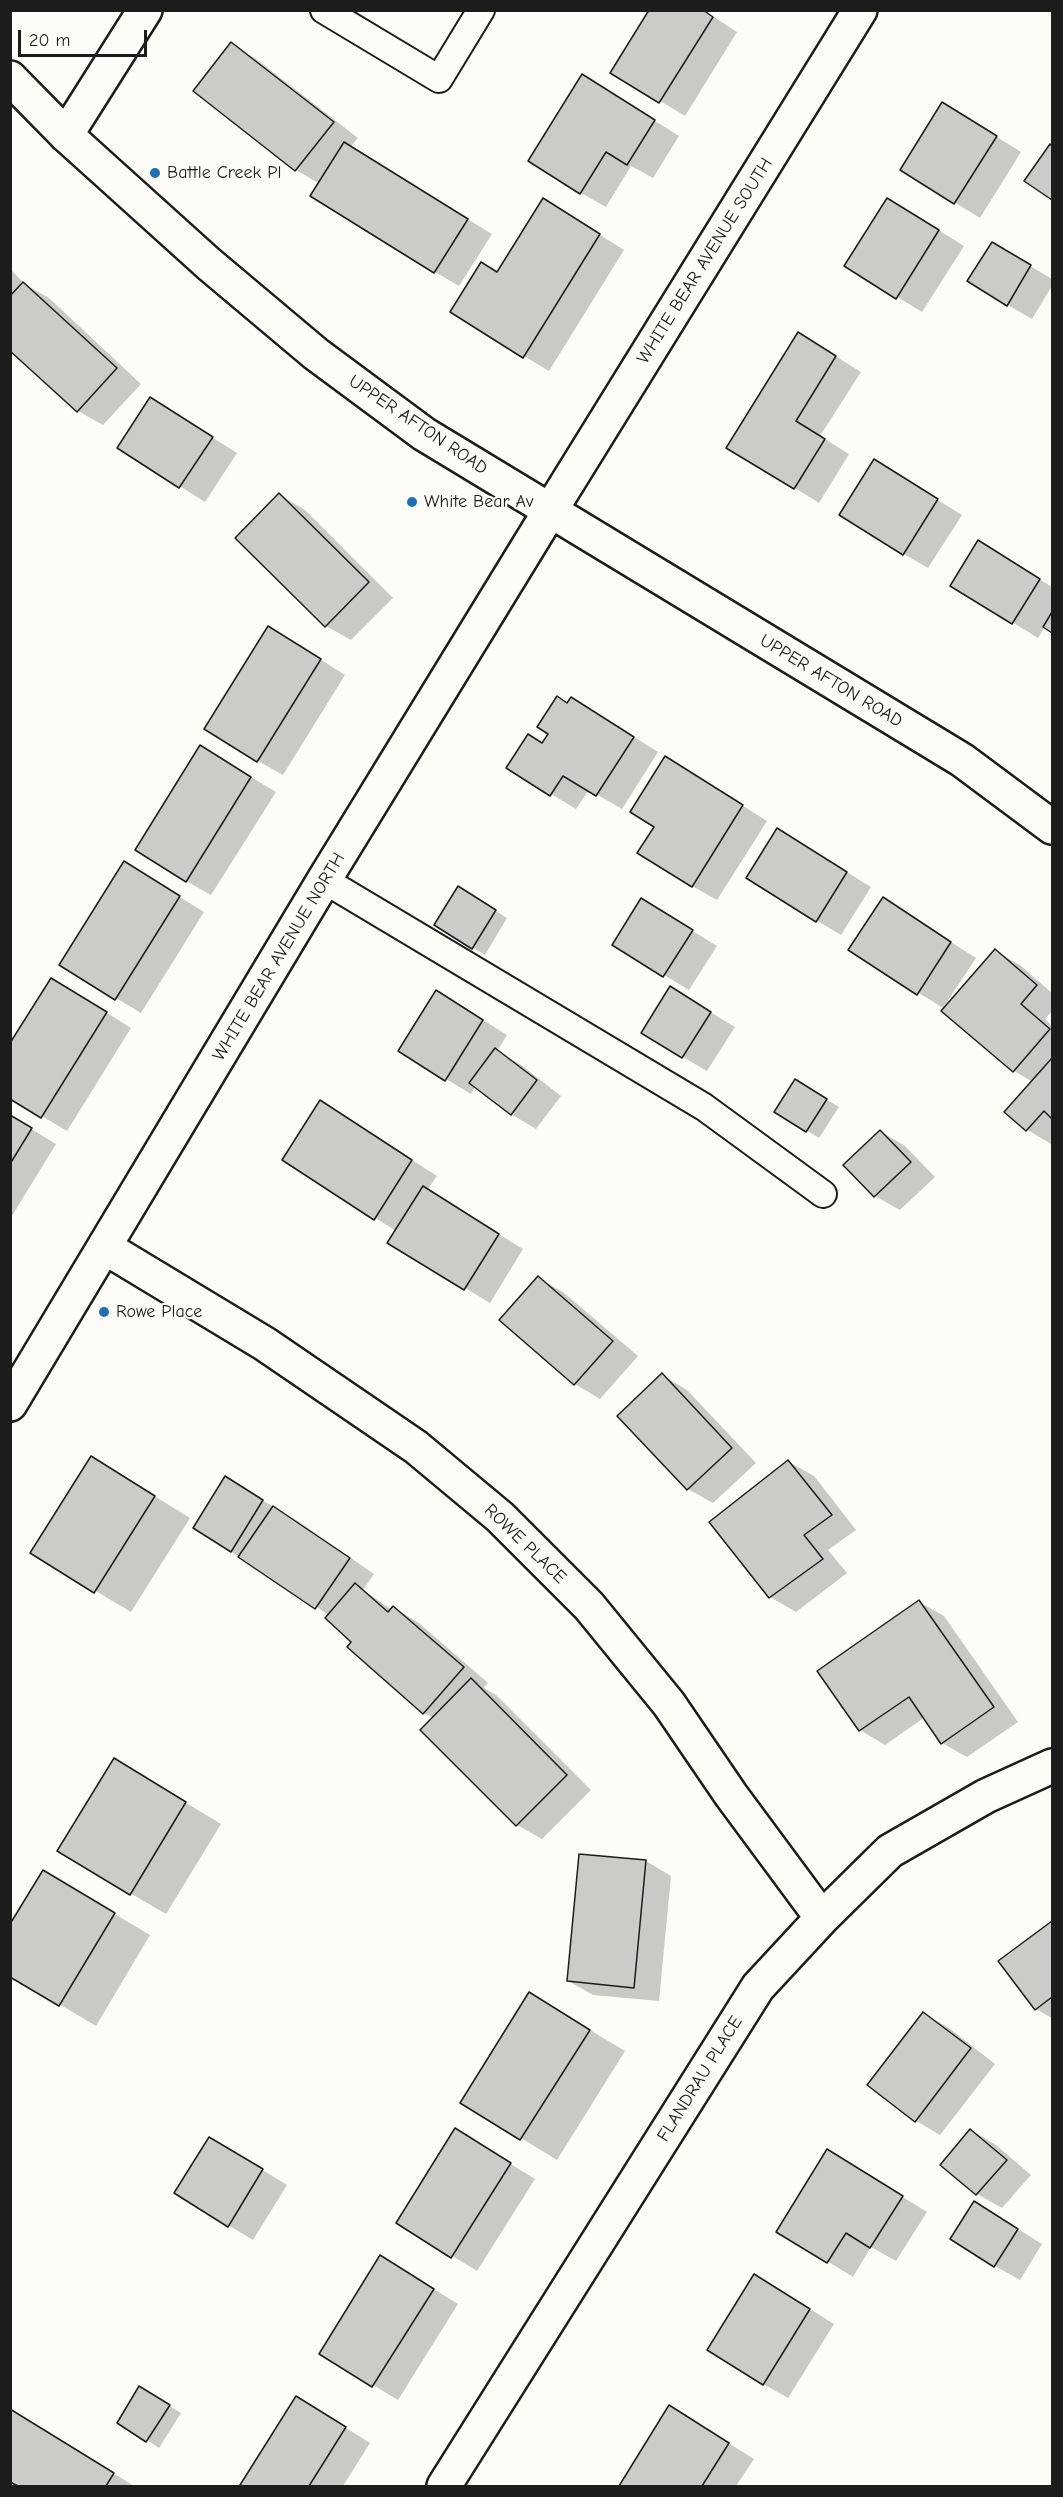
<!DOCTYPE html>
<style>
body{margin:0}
#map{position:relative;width:1063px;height:2497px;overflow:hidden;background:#fdfcf7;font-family:"Comic Neue",sans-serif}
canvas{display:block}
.frame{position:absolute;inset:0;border:12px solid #1c1c1c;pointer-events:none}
.scale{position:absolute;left:18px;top:30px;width:129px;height:27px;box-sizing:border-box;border:3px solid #1c1c1c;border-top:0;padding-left:8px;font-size:18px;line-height:21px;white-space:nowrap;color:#1c1c1c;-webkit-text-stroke:4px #fdfcf7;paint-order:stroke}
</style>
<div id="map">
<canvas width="1063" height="2497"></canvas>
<div class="frame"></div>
<div class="scale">20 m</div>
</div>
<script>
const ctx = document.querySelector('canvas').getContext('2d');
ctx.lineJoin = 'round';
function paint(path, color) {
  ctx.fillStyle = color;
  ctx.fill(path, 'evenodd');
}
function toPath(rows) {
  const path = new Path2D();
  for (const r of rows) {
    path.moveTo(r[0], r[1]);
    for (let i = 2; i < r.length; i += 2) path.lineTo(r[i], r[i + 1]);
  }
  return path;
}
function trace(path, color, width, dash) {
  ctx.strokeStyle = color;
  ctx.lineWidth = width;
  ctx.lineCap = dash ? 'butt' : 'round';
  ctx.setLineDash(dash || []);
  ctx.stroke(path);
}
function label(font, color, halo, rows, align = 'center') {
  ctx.font = font + ' "Comic Neue",sans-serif';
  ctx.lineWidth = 4.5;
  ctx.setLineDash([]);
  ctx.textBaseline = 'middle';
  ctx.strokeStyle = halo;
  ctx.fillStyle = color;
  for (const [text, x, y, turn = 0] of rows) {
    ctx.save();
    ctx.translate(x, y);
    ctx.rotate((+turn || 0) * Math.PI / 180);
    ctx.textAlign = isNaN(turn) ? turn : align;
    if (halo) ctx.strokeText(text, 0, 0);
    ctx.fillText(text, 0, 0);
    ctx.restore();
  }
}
paint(toPath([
 [703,10,737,32,685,116,612,72],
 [231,44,256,59,358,138,350,147,492,234,459,286,435,272,320,184,296,170,195,91],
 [607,91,679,136,653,178,631,166,606,207,581,193],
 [968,119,1021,152,980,218,902,170],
 [1050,146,1052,147,1052,199,1027,181],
 [913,214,964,246,922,312,847,266],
 [568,215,624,250,549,371,524,356,498,273],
 [1017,258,1052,279,1052,286,1032,319,1008,305],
 [10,269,26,285,49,298,141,384,103,425,78,411,10,349],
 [824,349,861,372,820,436,849,454,819,503,729,447],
 [151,399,237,453,205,502,119,448],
 [899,476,962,515,928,568,904,554],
 [280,495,305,510,393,598,351,640,326,626],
 [1004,557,1052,587,1052,631,1045,626,1038,638,952,585],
 [293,642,345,675,283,775,258,761],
 [568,704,596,713,658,752,622,809,589,790,576,809,508,768,543,745],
 [201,747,276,792,211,895,186,881],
 [691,773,767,821,717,900,692,886,656,827],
 [803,845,871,887,841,935,816,920],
 [149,878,204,912,141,1013,116,998],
 [471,895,507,918,485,955,436,925],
 [883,899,976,958,943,1008,850,950],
 [667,915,717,946,689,990,614,945],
 [995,951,1020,965,1052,993,1052,1011,1045,1019,1052,1026,1051,1144,1026,1129,1033,1082,1014,1071,944,1011],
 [77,994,131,1028,67,1131,10,1097],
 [695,1003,735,1027,707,1071,683,1057],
 [461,1006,507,1035,497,1051,521,1065,561,1096,536,1129,511,1114,475,1087,471,1094,446,1079],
 [807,1088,839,1107,819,1138,776,1112],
 [10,1116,56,1144,10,1219],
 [345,1117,437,1176,427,1190,523,1249,490,1303,389,1242,396,1231,284,1160],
 [880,1131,905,1146,935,1177,900,1210,875,1196,845,1165],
 [538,1278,563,1292,638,1356,600,1399,575,1384,501,1320],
 [662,1375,687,1390,756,1463,713,1503,688,1489,619,1416],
 [789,1462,814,1476,856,1530,828,1550,847,1573,796,1612,770,1597,711,1522],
 [127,1479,190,1518,131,1612,32,1553],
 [250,1493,299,1522,374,1574,363,1590,392,1610,394,1608,419,1623,488,1683,484,1688,496,1695,591,1790,542,1839,517,1825,422,1730,434,1718,424,1713,329,1615,195,1528],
 [919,1602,944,1616,1018,1722,967,1757,942,1743,925,1717,885,1745,860,1730],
 [150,1781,221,1824,166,1914,130,1893],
 [646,1861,671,1876,659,2001,593,1995,568,1981],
 [79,1893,150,1935,96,2026,10,1975],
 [1052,1923,1052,2018,1036,2009,1000,1962],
 [530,1994,625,2051,557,2160,462,2102],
 [924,2014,949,2028,995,2064,940,2135,915,2120],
 [971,2130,996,2145,1031,2175,1002,2208,977,2194,942,2165],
 [480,2145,535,2179,477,2271,398,2223],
 [235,2153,287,2185,253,2240,228,2225],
 [853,2166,927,2212,896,2261,871,2247,853,2277,778,2231],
 [999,2217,1042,2244,1020,2280,995,2266],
 [406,2272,458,2304,398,2400,321,2354],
 [780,2290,834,2324,788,2398,763,2384],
 [152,2395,181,2413,159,2448,147,2440],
 [321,2412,370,2443,343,2486,246,2486,242,2484],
 [695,2422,754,2459,736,2486,621,2486],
 [32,2423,134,2486,21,2486,10,2480]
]), '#0003');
const building = toPath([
 [649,10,703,10,713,17,659,103,610,73,649,10],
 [231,42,334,122,295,171,193,91,231,42],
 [582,74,655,120,627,165,606,152,580,194,528,161,582,74],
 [942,102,997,136,954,204,900,170,942,102],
 [344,142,468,219,434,273,310,196,344,142],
 [1050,144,1052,146,1052,200,1024,181,1050,144],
 [543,198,600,234,523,358,450,312,481,262,497,272,543,198],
 [887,198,939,230,896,299,844,266,887,198],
 [992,242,1031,265,1007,306,967,281,992,242],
 [23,282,117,368,77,412,10,351,10,296,23,282],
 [798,332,836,356,796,421,825,439,794,489,726,448,798,332],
 [150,397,213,437,179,488,117,448,150,397],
 [874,459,938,499,903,555,839,515,874,459],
 [279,493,369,582,325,627,235,538,279,493],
 [978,540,1040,579,1012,624,950,586,978,540],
 [1052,612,1052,633,1043,627,1052,612],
 [268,626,321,659,257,762,204,729,268,626],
 [557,696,567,703,571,697,634,737,596,796,563,776,550,796,506,768,528,734,542,743,548,734,537,727,557,696],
 [200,745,251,777,186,882,135,850,200,745],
 [665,756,743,805,692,887,637,853,654,827,630,812,665,756],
 [777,828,847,872,816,922,746,878,777,828],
 [124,861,180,896,115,1000,59,965,124,861],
 [458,886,496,910,472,949,434,925,458,886],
 [883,897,951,942,917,995,848,950,883,897],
 [641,898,693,930,663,977,612,945,641,898],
 [995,949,1037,985,1021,1004,1050,1029,1013,1072,941,1011,995,949],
 [51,978,107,1012,41,1118,10,1099,10,1043,51,978],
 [670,986,711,1012,682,1058,641,1033,670,986],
 [436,990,483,1020,445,1081,398,1051,436,990],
 [495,1048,537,1080,511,1115,469,1083,495,1048],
 [1052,1058,1052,1119,1044,1111,1026,1131,1004,1112,1052,1058],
 [795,1079,827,1099,806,1132,774,1112,795,1079],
 [320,1100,412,1160,374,1220,282,1160,320,1100],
 [10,1115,32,1128,10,1164,10,1115],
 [880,1130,911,1162,874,1197,843,1165,880,1130],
 [423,1186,499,1234,464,1290,387,1243,423,1186],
 [538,1276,613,1341,574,1385,499,1320,538,1276],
 [662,1373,732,1448,687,1490,617,1416,662,1373],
 [91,1456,155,1496,94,1593,30,1553,91,1456],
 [788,1460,832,1515,804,1535,823,1559,769,1598,709,1522,788,1460],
 [225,1476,263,1500,231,1552,193,1528,225,1476],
 [273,1506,350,1558,315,1609,238,1557,273,1506],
 [355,1583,388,1612,393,1606,464,1667,423,1714,347,1647,351,1642,325,1618,355,1583],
 [919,1600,994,1707,941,1744,909,1697,859,1731,817,1671,919,1600],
 [471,1678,567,1775,516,1826,420,1730,471,1678],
 [114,1758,186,1802,130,1895,57,1851,114,1758],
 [579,1854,646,1860,634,1988,567,1981,579,1854],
 [43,1870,115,1913,59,2006,10,1977,10,1924,43,1870],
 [1052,1921,1052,1997,1035,2010,998,1961,1052,1921],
 [529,1992,590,2030,520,2140,460,2103,529,1992],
 [923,2012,971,2048,915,2122,867,2085,923,2012],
 [455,2128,511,2163,451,2258,396,2223,455,2128],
 [970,2129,1007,2160,976,2195,940,2165,970,2129],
 [209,2137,263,2169,228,2227,174,2193,209,2137],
 [827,2149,903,2196,870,2248,846,2233,827,2263,776,2232,827,2149],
 [974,2201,1018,2229,994,2267,950,2239,974,2201],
 [380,2255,434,2289,372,2387,319,2354,380,2255],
 [754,2274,810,2309,763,2385,707,2350,754,2274],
 [139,2386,170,2405,146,2442,117,2423,139,2386],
 [296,2396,346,2427,309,2486,243,2486,240,2485,296,2396],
 [669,2405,729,2443,702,2486,619,2486,669,2405],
 [10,2409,114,2473,106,2486,18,2486,10,2482,10,2409]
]);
paint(building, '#cccbc8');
trace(building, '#1c1c1c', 1.5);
const service = toPath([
 [324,10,439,79,481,10],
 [324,880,704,1107,823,1194]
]);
const minor = toPath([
 [66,135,145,10],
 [550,511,860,10],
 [106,1248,265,1344,416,1447,500,1517,589,1606,669,1704,731,1795,822,1918],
 [444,2486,758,1987,822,1918,890,1851,986,1796,1052,1766]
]);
const tertiary = toPath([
 [10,78,66,135,209,264,316,354,424,434,962,760,1052,827],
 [10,1404,324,880,550,511]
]);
trace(service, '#1c1c1c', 30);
trace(minor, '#1c1c1c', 38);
trace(tertiary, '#1c1c1c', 38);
trace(service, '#fdfcf7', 26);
trace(minor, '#fdfcf7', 33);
trace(tertiary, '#fdfcf7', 33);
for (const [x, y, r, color] of [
 [155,173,6,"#1f6fb2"],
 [412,502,6,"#1f6fb2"],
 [104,1312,6,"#1f6fb2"]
]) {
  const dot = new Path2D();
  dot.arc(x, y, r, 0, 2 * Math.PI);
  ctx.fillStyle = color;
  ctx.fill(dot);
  trace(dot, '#fdfcf7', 2);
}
label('18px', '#1c1c1c', '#fdfcf7', [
 ["Battle Creek Pl",167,173],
 ["White Bear Av",424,502],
 ["Rowe Place",116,1312]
], 'left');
label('18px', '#1c1c1c', '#fdfcf7', [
 ["WHITE BEAR AVENUE SOUTH",705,261,-58],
 ["UPPER AFTON ROAD",418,425,34],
 ["UPPER AFTON ROAD",831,681,31],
 ["WHITE BEAR AVENUE NORTH",279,957,-59],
 ["ROWE PLACE",525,1544,44],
 ["FLANDRAU PLACE",700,2079,-58]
]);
</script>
